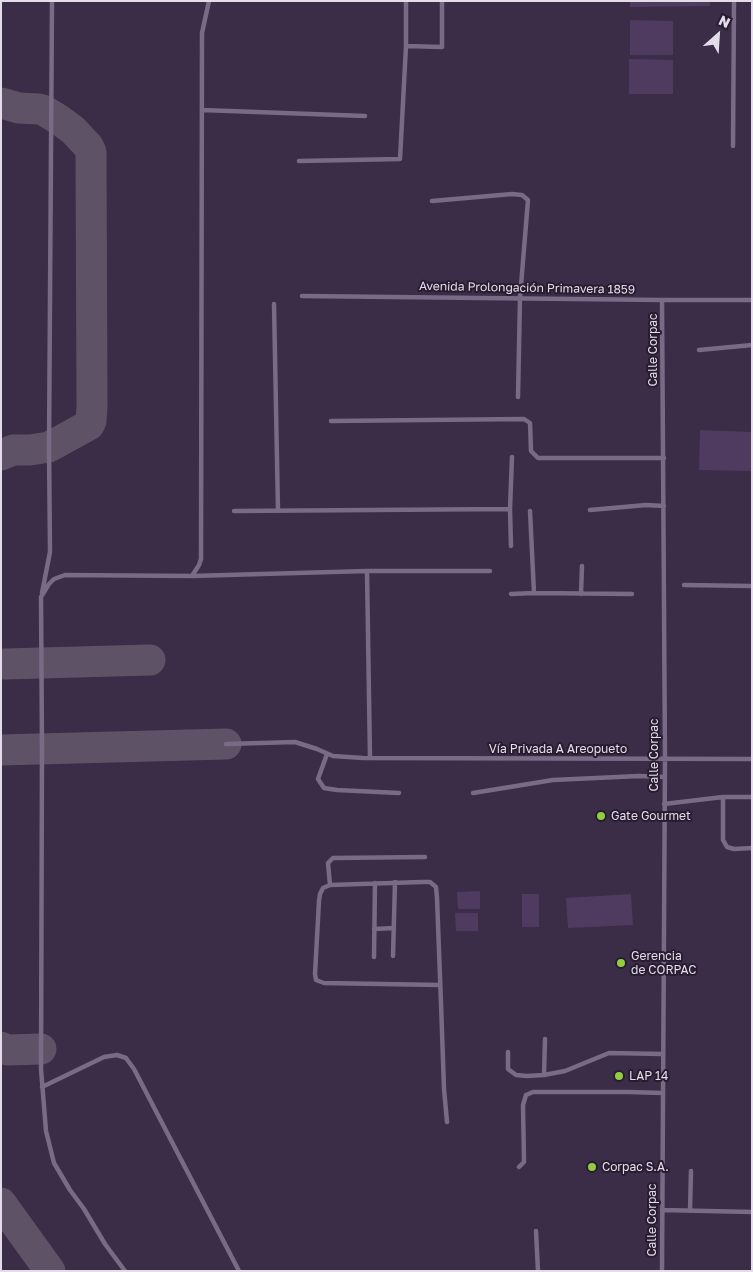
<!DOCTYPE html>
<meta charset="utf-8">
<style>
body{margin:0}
#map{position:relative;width:753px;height:1272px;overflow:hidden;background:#32263b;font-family:"Golos Text",sans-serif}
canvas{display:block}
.frame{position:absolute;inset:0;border:2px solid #e3dcea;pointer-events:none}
.north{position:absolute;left:693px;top:10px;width:50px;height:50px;-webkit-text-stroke:4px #281c31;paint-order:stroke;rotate:26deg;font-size:14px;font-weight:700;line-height:20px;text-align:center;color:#e3dcea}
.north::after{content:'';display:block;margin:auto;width:18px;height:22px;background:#e3dcea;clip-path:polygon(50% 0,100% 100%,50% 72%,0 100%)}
</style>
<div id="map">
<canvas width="753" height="1272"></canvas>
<div class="frame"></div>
<div class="north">N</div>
</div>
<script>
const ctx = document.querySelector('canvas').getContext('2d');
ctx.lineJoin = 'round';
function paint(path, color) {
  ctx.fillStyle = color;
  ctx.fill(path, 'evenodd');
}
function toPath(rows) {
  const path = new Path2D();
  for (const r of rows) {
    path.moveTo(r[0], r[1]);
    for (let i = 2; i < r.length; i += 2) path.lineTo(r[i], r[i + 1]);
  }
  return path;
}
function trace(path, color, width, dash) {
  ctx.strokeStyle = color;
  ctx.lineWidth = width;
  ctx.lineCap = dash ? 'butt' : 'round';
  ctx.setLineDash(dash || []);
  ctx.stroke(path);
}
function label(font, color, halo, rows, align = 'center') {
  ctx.font = font + ' "Golos Text",sans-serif';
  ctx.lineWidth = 4;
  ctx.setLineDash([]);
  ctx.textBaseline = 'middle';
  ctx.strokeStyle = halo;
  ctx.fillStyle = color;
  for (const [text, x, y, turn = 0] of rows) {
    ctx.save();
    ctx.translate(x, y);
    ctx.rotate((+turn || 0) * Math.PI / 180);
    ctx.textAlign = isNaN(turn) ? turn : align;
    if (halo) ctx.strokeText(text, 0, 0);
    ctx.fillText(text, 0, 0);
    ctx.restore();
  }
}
paint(toPath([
 [1,1,752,1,752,1271,1,1271]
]), '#3b2c47');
paint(toPath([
 [630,1,710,1,710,6,630,7],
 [630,20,673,21,673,55,630,55],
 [629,59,673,60,673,94,629,94],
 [700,430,752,432,752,471,699,470],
 [480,891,480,909,458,909,457,892],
 [522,894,539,894,539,927,522,927],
 [631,894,633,925,568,928,566,898],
 [455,913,478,913,478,931,456,931]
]), '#4f3b5f');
trace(toPath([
 [1,103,19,108,39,109,43,110,58,119,73,130,88,146,91,152,92,407,91,421,89,425,49,447,30,450,13,450,1,455],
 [5,664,150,660],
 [1,750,226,744],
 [1,1047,7,1050,41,1049],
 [1,1203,50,1271]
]), '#5e5366', 31);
trace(toPath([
 [406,46,442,47,442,1],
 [202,110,365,116],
 [733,146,734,1],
 [299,161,400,159,406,46,406,1],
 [432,201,512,194,522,195,528,200,520,298,518,397],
 [302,296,662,300,752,300],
 [274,304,278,511],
 [699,350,752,345],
 [331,421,524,419,530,423,531,451,538,458,664,458],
 [510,509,511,546],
 [590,510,646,505,664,506],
 [234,511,510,509,512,457],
 [530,511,534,593,632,594],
 [367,571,370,758],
 [192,576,199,565,201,559,202,33,209,1],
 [684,585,752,586],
 [42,593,50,552,49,447,52,1],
 [511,594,534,593],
 [581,594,582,566],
 [226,744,295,742,317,749,333,756,363,758,752,759],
 [327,754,318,779,324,788,337,790,399,793],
 [473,793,553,780,639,776,665,777],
 [723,797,723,840,727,847,734,849,752,848],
 [664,804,723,797,752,797],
 [330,885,328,863,333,858,425,857],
 [374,929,394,928],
 [393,956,395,882],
 [374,957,375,883],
 [440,985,324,983,316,980,315,974,319,901,320,894,323,888,330,885,422,882,430,882,436,887,437,898,441,1003,444,1089,447,1122],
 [508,1052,508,1069,516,1075,527,1076,544,1075,565,1071,609,1053,663,1054],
 [544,1075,545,1039],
 [42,1087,104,1057,117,1055,126,1058,134,1069,239,1271],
 [519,1167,524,1162,523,1105,526,1095,533,1092,629,1092,663,1093],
 [662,1210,752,1212],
 [690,1211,691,1171],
 [536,1231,538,1271],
 [125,1271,105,1244,84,1209,70,1190,54,1163,46,1131,41,1069,42,749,41,597,49,584,54,579,65,575,192,576,367,571,490,571],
 [662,1271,665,759,662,300]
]), '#796b85', 4.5);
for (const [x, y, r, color] of [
 [601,816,5,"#91cd3f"],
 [621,963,5,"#91cd3f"],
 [619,1076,5,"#91cd3f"],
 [592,1167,5,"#91cd3f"]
]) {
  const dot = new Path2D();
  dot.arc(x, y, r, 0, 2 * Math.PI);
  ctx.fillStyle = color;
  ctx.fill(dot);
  trace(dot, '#281c31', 2);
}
label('12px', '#e3dcea', '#281c31', [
 ["Avenida Prolongación Primavera 1859",527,288,1],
 ["Calle Corpac",653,350,-90],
 ["Vía Privada A Areopueto",558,749],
 ["Calle Corpac",654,755,-90],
 ["Calle Corpac",652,1220,-90]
]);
label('12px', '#e3dcea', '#281c31', [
 ["Gate Gourmet",611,816],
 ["Gerencia",631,956],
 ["de CORPAC",631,970],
 ["LAP 14",629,1076],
 ["Corpac S.A.",602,1167]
], 'left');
</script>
